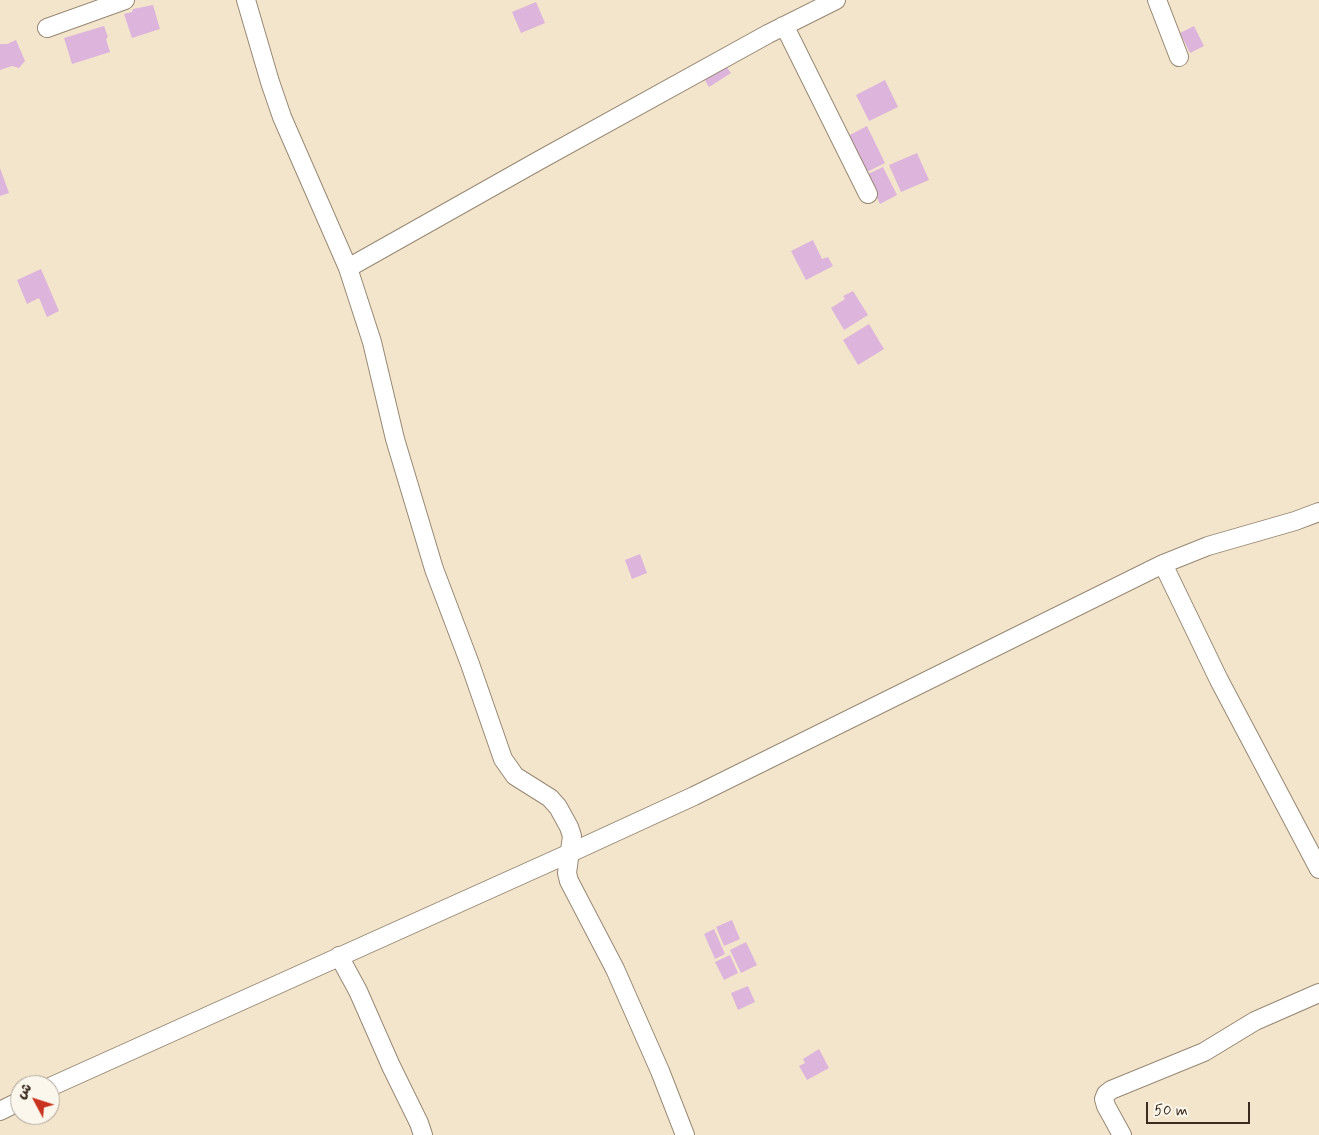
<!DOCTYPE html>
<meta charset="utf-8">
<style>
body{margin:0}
#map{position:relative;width:1319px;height:1135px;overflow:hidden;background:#f3e5cb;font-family:Mynerve,"Playpen Sans Arabic",sans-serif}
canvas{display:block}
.north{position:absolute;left:10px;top:1075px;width:50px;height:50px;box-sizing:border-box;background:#fbf7ec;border:1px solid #aea59a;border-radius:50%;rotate:310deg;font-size:14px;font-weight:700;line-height:20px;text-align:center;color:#3b2a1e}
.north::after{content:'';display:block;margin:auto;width:18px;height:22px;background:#c8321e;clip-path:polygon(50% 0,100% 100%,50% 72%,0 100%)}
.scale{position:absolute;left:1146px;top:1102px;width:104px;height:22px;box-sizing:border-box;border:2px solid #3b2a1e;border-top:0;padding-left:6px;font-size:15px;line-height:18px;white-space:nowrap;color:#3b2a1e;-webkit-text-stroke:4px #fbf7ec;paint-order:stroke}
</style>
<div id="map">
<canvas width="1319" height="1135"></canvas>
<div class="north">ش</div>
<div class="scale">50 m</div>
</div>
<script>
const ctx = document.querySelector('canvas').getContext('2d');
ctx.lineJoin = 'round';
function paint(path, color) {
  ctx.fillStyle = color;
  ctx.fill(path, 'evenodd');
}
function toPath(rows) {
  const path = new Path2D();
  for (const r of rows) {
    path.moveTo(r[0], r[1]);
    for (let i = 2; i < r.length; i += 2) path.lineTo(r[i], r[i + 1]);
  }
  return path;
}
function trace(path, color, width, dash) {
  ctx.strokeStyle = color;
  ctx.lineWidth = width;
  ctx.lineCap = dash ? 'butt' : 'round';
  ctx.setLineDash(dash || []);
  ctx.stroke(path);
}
paint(toPath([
 [536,2,545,23,521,33,512,12],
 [153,5,160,29,132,38,124,14,132,12,133,9],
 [104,26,108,37,106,39,110,52,72,64,64,38],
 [1194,26,1204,46,1190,53,1180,33],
 [16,40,25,61,19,68,12,66,0,70,0,44,7,44],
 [723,62,731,73,709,87,702,75],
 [885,80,898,107,869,121,856,95],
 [867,126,885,163,861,175,844,138],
 [917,153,929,180,901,192,889,165],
 [883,167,897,195,880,204,866,175],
 [0,168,9,193,0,196],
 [813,240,822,259,828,257,833,266,806,280,791,251],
 [41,269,59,311,47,317,39,298,27,304,17,280],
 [853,291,868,315,844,330,831,308,845,299,843,296],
 [869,324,884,349,858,365,843,340],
 [640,554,647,573,632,579,625,560],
 [732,920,740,939,724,946,716,927],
 [714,929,725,954,715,959,704,934],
 [746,942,757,965,741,973,730,950],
 [730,955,738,973,724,980,715,962],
 [748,986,755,1002,738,1010,731,993],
 [819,1049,829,1068,807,1080,799,1066,805,1063,803,1059]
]), '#ddb4dc');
const minor = toPath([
 [246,0,270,82,282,117,348,268,372,342,395,439,434,569,470,664,503,759,515,776,550,798,558,807,569,827,572,836,567,873,569,881,615,969,660,1071,685,1135],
 [1157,0,1179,57],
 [783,26,789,35,868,194],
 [47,28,125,0],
 [348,268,538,161,768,34,836,0],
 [1163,564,1219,680,1319,869],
 [339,956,358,991,391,1066,419,1123,423,1135],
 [50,1087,570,853,694,796,1163,564,1208,546,1295,521,1319,512],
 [0,1111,20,1101],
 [1122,1135,1106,1106,1104,1099,1106,1094,1111,1090,1204,1052,1255,1021,1319,993]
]);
trace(minor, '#978874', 20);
trace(minor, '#fff', 18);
</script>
